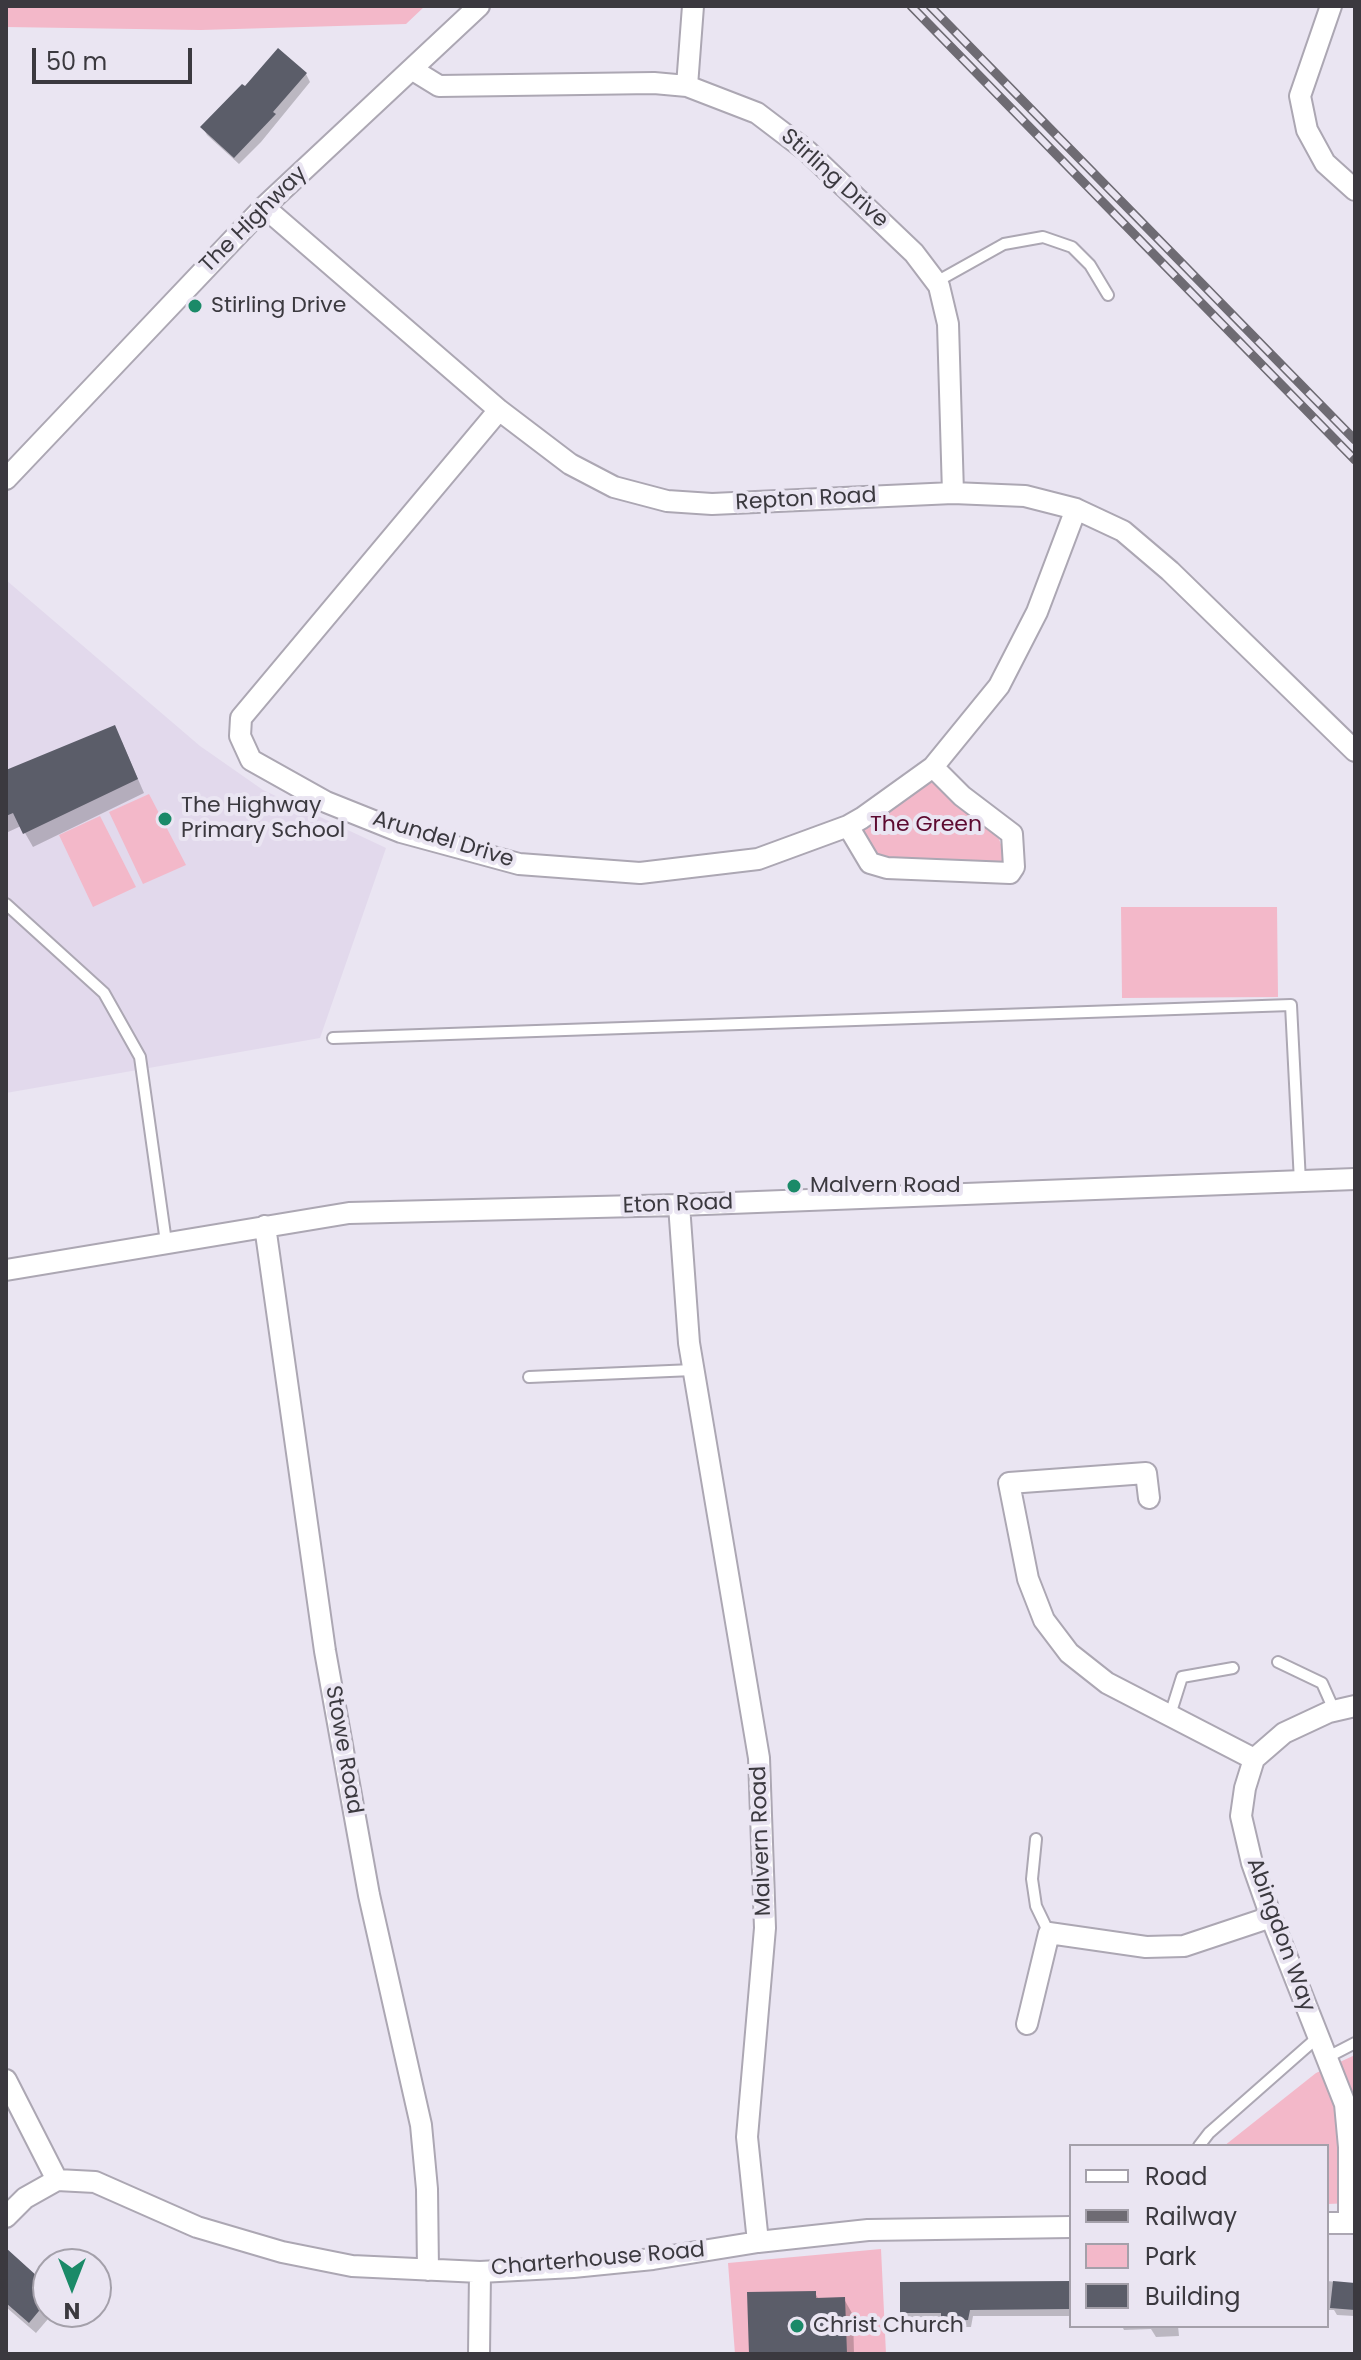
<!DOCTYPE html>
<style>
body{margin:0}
#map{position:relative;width:1361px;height:2360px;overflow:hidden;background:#eae5f2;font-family:Poppins,sans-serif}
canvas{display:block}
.frame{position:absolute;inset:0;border:8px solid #3b393f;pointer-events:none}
.legend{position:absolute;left:1069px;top:2144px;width:260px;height:184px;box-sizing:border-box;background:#eae5f2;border:2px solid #a4a0aa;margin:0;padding:10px 14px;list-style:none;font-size:24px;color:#3b393f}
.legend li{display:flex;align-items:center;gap:16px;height:40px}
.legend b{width:40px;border:2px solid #a4a0aa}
.north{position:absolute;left:32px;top:2248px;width:80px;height:80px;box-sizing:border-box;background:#eae5f2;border:2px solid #a4a0aa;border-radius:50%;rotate:180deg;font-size:22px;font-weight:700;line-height:32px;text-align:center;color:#3b393f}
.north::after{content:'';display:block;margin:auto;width:28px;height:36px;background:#1b8a68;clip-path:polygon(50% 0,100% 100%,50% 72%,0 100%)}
.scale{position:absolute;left:32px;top:48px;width:160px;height:36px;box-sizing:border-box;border:4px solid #3b393f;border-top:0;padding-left:10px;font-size:24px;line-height:28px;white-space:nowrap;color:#3b393f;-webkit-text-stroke:6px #eae5f2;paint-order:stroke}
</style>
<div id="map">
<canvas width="1361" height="2360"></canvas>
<div class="frame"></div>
<ul class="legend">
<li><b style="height:10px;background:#fff"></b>Road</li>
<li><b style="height:10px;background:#6e6b73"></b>Railway</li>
<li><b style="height:22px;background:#f3b8c9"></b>Park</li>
<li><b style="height:22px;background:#5b5d69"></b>Building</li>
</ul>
<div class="north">N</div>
<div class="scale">50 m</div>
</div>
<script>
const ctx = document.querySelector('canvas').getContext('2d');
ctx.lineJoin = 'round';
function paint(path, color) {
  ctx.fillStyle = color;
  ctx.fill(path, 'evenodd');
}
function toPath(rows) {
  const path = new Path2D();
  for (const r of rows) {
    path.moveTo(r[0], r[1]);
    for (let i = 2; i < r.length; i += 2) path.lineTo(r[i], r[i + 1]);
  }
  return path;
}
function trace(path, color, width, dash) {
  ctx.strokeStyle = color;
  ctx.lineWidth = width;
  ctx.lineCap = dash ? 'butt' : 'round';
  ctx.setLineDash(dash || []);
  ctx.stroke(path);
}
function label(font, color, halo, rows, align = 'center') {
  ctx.font = font + ' Poppins,sans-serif';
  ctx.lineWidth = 8;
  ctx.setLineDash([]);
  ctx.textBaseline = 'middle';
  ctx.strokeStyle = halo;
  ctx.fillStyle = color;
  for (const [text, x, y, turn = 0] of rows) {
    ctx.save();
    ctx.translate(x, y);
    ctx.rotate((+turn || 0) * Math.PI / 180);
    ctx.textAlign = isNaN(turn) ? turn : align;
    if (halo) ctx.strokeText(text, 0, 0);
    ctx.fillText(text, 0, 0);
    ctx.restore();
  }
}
paint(toPath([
 [6,580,200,746,263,790,386,848,320,1038,6,1093]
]), '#e2d9ec');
paint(toPath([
 [6,6,425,6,406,24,201,30,6,27],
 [927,781,940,786,961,807,999,839,1004,853,1003,860,1000,864,878,858,859,824],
 [149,794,186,865,143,884,109,812],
 [100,816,136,887,93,907,59,835],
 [1121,907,1277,907,1278,997,1122,998],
 [1355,2055,1355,2203,1327,2204,1327,2146,1224,2146,1316,2073],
 [881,2249,886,2354,735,2354,728,2263]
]), '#f3b8c9');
paint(toPath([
 [306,74,310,82,261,142,239,164,207,135,203,128,245,89],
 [122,742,144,793,33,847,21,826,6,833,6,772],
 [6,2262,48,2288,48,2312,54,2312,36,2333,6,2307],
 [1327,2281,1355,2284,1355,2325,1354,2316,1337,2315,1334,2310,1327,2310],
 [1071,2283,1071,2316,973,2316,971,2327,947,2327,943,2319,906,2320,902,2313],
 [815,2293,819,2300,844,2299,853,2315,854,2354,751,2354],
 [1122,2326,1178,2326,1179,2336,1156,2337,1151,2329,1124,2330]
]), '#0003');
paint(toPath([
 [278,48,307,73,273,112,276,114,234,158,200,127,242,84,245,86],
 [115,725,138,779,23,834,13,813,6,816,6,770],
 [6,2248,48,2286,48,2300,29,2323,6,2303],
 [1071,2281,1071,2309,970,2310,968,2320,941,2321,941,2313,900,2313,900,2282],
 [1333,2281,1355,2283,1355,2310,1330,2308],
 [816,2291,816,2298,845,2297,847,2354,749,2354,747,2292]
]), '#5b5d69');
const lane = toPath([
 [936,282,1004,244,1043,237,1072,247,1090,265,1108,295],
 [6,904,104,993,140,1057,166,1242],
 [333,1038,1291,1005,1300,1182],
 [529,1377,693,1370],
 [1278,1662,1322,1683,1334,1710],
 [1170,1715,1182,1677,1233,1668],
 [1036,1839,1032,1879,1036,1906,1049,1933],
 [1326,2058,1355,2043],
 [1199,2146,1209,2133,1318,2037]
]);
const street = toPath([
 [1331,6,1300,96,1307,130,1325,163,1355,190],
 [413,70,439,86,654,83,687,86,757,113,807,151,914,253,939,286,948,324,953,493],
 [687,86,693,6],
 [264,207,499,410,570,464,614,487,667,501,712,504,953,493,1025,496,1076,509,1123,531,1170,571,1355,751],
 [499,410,241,718,240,736,251,760,326,802,401,832,519,864,640,873,758,859,848,826,862,818,933,767,999,686,1037,612,1076,509],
 [6,479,264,207,479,6],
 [848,826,870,863,887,868,1010,873,1014,867,1012,834,962,796,933,767],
 [679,1205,689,1343,759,1758,765,1928,747,2137,758,2242],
 [265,1226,325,1651,369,1895,421,2125,427,2189,428,2270],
 [6,1270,349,1213,679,1205,1355,1179],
 [1149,1498,1146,1473,1009,1483,1028,1579,1044,1620,1069,1653,1107,1683,1254,1759],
 [1027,2024,1049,1933,1146,1947,1184,1946,1271,1917],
 [6,2080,57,2180],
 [6,2217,25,2198,57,2180,95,2182,197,2227,282,2252,352,2266,480,2272,573,2267,653,2259,758,2242,868,2230,1071,2227],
 [1327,2223,1355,2223],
 [1349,2223,1349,2147,1345,2104,1271,1917,1252,1863,1241,1816,1245,1788,1254,1759,1284,1733,1329,1712,1355,1706],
 [479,2354,480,2272]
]);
trace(lane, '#aca7b3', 14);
trace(street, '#aca7b3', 24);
trace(lane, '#fff', 10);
trace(street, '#fff', 20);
const rail = toPath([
 [911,6,1355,460],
 [930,6,1355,440]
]);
trace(rail, '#6e6b73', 9);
trace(rail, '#eae5f2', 6, [18]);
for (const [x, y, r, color] of [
 [195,306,8,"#1b8a68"],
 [165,819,8,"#1b8a68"],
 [794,1186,8,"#1b8a68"],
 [797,2326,8,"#1b8a68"]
]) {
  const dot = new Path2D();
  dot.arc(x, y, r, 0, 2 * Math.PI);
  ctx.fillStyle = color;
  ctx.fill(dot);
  trace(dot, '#eae5f2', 3);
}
label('22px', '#3b393f', '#eae5f2', [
 ["Stirling Drive",834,179,42],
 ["The Highway",254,220,-45],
 ["Repton Road",806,500,-3],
 ["Arundel Drive",443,840,17],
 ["Eton Road",678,1205,-2],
 ["Stowe Road",343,1750,80],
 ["Malvern Road",762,1841,-92],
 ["Abingdon Way",1280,1935,70],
 ["Charterhouse Road",598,2260,-5]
]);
label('22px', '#3b393f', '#eae5f2', [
 ["Stirling Drive",211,306],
 ["The Highway",181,806],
 ["Primary School",181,831],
 ["Malvern Road",810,1186],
 ["Christ Church",813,2326]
], 'left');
label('22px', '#5d0a30', '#eae5f2', [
 ["The Green",926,825]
]);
</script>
